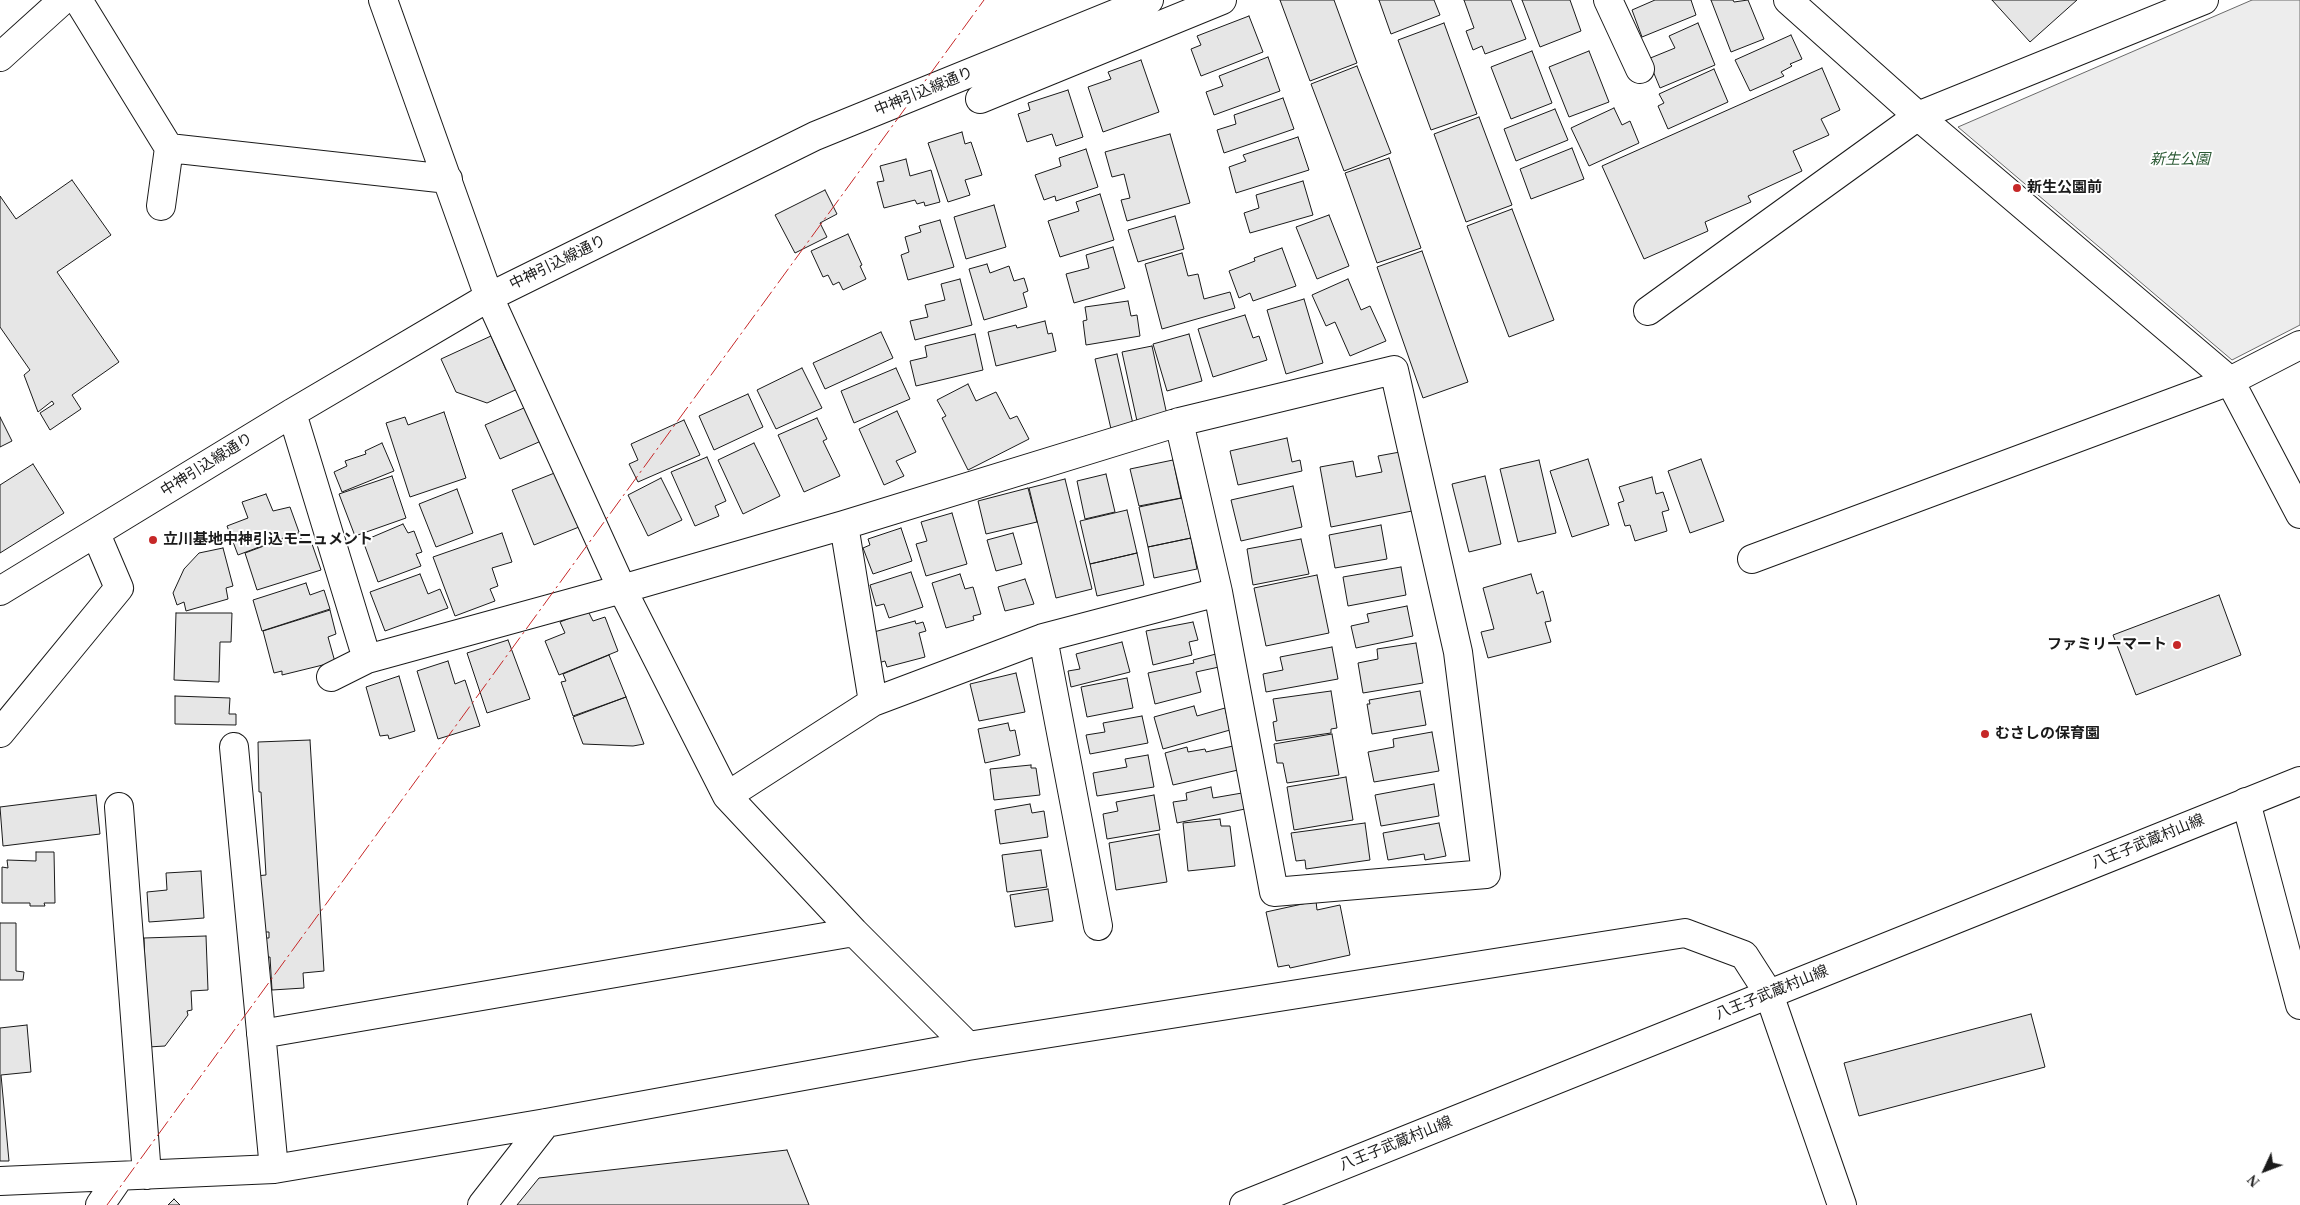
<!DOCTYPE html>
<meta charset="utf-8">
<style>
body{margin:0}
#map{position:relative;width:2300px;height:1205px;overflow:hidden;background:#fff;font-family:"Times New Roman",serif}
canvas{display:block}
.north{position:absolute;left:2240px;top:1145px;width:50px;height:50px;-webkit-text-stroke:4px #fff;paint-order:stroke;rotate:227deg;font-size:14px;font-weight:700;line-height:20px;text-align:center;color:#1a1a1a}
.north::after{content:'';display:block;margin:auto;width:18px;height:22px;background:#1a1a1a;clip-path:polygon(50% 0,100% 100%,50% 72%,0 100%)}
</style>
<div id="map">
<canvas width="2300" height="1205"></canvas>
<div class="north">N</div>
</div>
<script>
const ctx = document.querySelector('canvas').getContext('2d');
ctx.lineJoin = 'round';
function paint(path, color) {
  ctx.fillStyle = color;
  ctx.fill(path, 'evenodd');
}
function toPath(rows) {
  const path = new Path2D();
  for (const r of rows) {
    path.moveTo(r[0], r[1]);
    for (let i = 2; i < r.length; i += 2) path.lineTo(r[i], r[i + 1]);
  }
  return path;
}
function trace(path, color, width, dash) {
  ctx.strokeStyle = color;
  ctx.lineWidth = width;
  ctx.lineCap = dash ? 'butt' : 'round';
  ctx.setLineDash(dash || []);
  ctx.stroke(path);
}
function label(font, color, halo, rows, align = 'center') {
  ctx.font = font + ' "Times New Roman","Noto Sans JP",serif';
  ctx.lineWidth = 4;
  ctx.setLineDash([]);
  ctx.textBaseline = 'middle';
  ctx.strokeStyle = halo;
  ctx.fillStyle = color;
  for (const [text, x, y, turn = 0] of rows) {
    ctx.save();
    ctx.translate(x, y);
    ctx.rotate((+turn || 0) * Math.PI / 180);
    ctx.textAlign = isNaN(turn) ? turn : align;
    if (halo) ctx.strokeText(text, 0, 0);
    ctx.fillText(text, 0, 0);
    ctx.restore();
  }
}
const green = toPath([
 [2252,0,2300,0,2300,325,2232,360,1958,127,2252,0]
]);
paint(green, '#ededed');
trace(green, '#6a6a6a', 1);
const building = toPath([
 [1280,0,1334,0,1357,63,1310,81,1280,0],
 [1379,0,1434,0,1440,15,1391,34,1379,0],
 [1464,0,1511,0,1526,39,1485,54,1482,46,1473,50,1466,31,1474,28,1464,0],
 [1522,0,1570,0,1581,31,1540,47,1522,0],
 [1691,0,1696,15,1642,37,1632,10,1655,0,1691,0],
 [1711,0,1733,0,1734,2,1748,0,1764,39,1731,52,1711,0],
 [1992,0,2077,0,2030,42,1992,0],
 [1249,16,1263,52,1201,76,1191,49,1201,45,1197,36,1249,16],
 [1444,23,1477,114,1431,130,1398,40,1444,23],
 [1698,23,1715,65,1660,88,1648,59,1675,48,1669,36,1698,23],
 [1791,35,1802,59,1790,64,1792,66,1781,72,1784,76,1750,91,1735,60,1791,35],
 [1532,51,1552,103,1511,119,1491,67,1532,51],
 [1589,51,1609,102,1569,117,1549,67,1589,51],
 [1268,57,1280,91,1214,115,1206,92,1223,86,1219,76,1268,57],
 [1141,60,1159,112,1103,132,1088,87,1111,79,1108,72,1141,60],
 [1357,66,1391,153,1344,171,1311,84,1357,66],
 [1822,68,1840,110,1821,119,1829,135,1793,151,1802,171,1748,196,1751,202,1705,222,1708,231,1644,259,1602,166,1822,68],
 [1714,69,1728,102,1668,129,1658,106,1664,103,1659,94,1714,69],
 [1068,90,1083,137,1056,146,1052,134,1027,142,1018,114,1030,110,1028,103,1068,90],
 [1283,98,1294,129,1224,153,1217,130,1236,124,1234,115,1283,98],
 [1614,108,1622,125,1630,121,1639,143,1589,166,1571,128,1614,108],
 [1555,109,1568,140,1516,161,1504,129,1555,109],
 [1479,117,1512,205,1466,222,1434,134,1479,117],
 [962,132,965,144,971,142,982,175,965,180,970,195,948,202,928,143,962,132],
 [1170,134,1190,203,1127,221,1121,200,1130,198,1124,174,1112,177,1105,152,1170,134],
 [1298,137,1309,170,1236,193,1229,167,1246,161,1243,155,1298,137],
 [1572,148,1584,179,1531,199,1520,169,1572,148],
 [1086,149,1098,187,1056,201,1055,196,1044,200,1035,175,1061,166,1059,158,1086,149],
 [1389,158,1421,248,1377,263,1345,173,1389,158],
 [906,159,910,176,931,170,940,202,925,206,924,202,917,204,915,200,884,208,877,182,884,181,880,166,906,159],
 [72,180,111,235,57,272,119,362,72,395,81,409,50,430,40,413,54,404,52,401,38,412,24,375,30,370,0,327,0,196,16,219,72,180],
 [1303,181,1313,215,1250,233,1244,213,1259,208,1256,195,1303,181],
 [825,190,837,214,820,223,827,237,795,253,775,215,825,190],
 [1100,194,1114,240,1060,257,1048,221,1079,211,1076,202,1100,194],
 [994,205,1006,247,966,259,954,217,994,205],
 [1512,209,1554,320,1509,337,1467,226,1512,209],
 [1329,215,1349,266,1317,279,1296,227,1329,215],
 [1175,216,1184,249,1138,262,1128,230,1175,216],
 [940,220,954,267,908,280,901,255,909,252,905,237,921,232,919,226,940,220],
 [848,234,862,265,860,266,866,279,843,290,839,282,833,285,828,275,823,277,811,251,848,234],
 [1113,247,1125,288,1074,303,1066,274,1089,268,1086,255,1113,247],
 [1282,248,1296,286,1253,301,1250,293,1239,298,1229,271,1255,261,1254,258,1282,248],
 [1422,251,1468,382,1423,398,1377,267,1422,251],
 [1182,253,1188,276,1198,274,1204,299,1230,292,1235,308,1162,329,1145,264,1182,253],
 [987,264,990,273,1009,266,1014,281,1024,278,1028,291,1023,293,1027,307,984,320,969,269,987,264],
 [960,279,972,325,915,340,910,321,928,317,925,305,945,300,941,284,960,279],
 [1348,279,1361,310,1370,306,1386,341,1350,356,1335,322,1326,326,1312,295,1348,279],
 [1304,299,1323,363,1286,374,1267,310,1304,299],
 [1128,301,1131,316,1137,315,1140,336,1086,345,1083,321,1087,320,1085,307,1128,301],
 [1245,315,1253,338,1259,336,1267,360,1213,377,1198,329,1245,315],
 [1045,321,1048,334,1052,333,1056,351,996,366,988,332,1016,325,1017,328,1045,321],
 [881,332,893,358,825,389,813,363,881,332],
 [975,334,983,370,916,386,910,361,927,357,925,346,975,334],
 [1189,334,1202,381,1167,391,1153,344,1189,334],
 [491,336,506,370,513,367,522,387,487,403,456,392,441,359,491,336],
 [1152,346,1167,415,1137,421,1122,352,1152,346],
 [1117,354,1133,424,1111,429,1095,359,1117,354],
 [802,368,822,408,776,429,757,390,802,368],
 [896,368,910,399,854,423,841,391,896,368],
 [968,384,976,401,996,392,1010,419,1017,416,1029,439,968,470,942,418,946,416,937,400,968,384],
 [748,394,763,427,714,450,699,416,748,394],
 [533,404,548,438,500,459,485,425,533,404],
 [897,411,916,452,896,461,904,476,884,485,859,429,897,411],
 [444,412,466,478,410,497,386,423,405,417,408,425,444,412],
 [0,417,12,441,0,447,0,417],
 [817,418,827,439,823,441,840,476,804,492,778,435,817,418],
 [684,420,700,455,638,482,629,464,638,460,631,444,684,420],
 [1287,438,1292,462,1300,460,1302,471,1238,485,1230,451,1287,438],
 [382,443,394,471,342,492,334,472,347,466,345,461,366,454,365,451,382,443],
 [754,443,780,496,743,514,718,460,754,443],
 [1400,452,1412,511,1331,527,1320,467,1353,461,1356,477,1382,472,1378,456,1400,452],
 [707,457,726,501,715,506,719,516,695,526,671,472,707,457],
 [1588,459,1609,525,1572,537,1550,471,1588,459],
 [1701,459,1724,521,1690,533,1668,471,1701,459],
 [1173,460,1181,498,1139,506,1130,469,1173,460],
 [1539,460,1556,533,1518,542,1500,469,1539,460],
 [33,464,64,513,0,553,0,485,33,464],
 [557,472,579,527,534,545,512,490,557,472],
 [1106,474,1115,512,1085,519,1077,481,1106,474],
 [392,476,406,518,355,536,339,494,392,476],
 [1485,476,1501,544,1469,552,1452,484,1485,476],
 [1652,477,1656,494,1663,492,1669,510,1662,512,1667,531,1635,541,1630,525,1625,526,1618,503,1624,501,1619,487,1652,477],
 [661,478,682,520,648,536,628,495,661,478],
 [1065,479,1092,589,1056,598,1029,488,1065,479],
 [1293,486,1302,527,1241,541,1231,500,1293,486],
 [1028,488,1037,522,986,534,978,501,1028,488],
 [457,489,473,533,436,547,419,504,457,489],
 [266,494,273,511,290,507,299,532,238,555,227,526,248,518,242,502,266,494],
 [1182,498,1191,538,1148,547,1139,507,1182,498],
 [1127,510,1137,553,1090,564,1080,521,1127,510],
 [952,513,967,564,926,576,916,544,927,541,921,522,952,513],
 [403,524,408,533,414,531,422,552,416,554,421,566,378,582,363,541,403,524],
 [1381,525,1387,559,1335,568,1329,535,1381,525],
 [901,528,912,561,873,574,863,548,870,545,868,539,901,528],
 [299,533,303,544,311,541,321,570,257,590,245,553,299,533],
 [502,533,512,562,492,568,498,586,490,589,495,601,455,616,433,557,502,533],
 [1013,533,1022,564,996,571,987,540,1013,533],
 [1191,538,1197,569,1154,578,1148,547,1191,538],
 [1301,539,1309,574,1253,585,1247,549,1301,539],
 [223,548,233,586,226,588,228,599,186,611,184,602,177,605,173,593,184,569,199,553,223,548],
 [1137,553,1144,585,1097,596,1090,564,1137,553],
 [1401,567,1406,595,1348,606,1343,577,1401,567],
 [911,572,923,607,889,618,884,604,876,606,870,585,911,572],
 [420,574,428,594,440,589,448,608,385,631,370,592,420,574],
 [960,574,965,589,973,587,981,614,973,616,974,620,946,628,932,583,960,574],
 [1531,574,1537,594,1543,591,1551,621,1545,622,1551,642,1488,658,1481,632,1494,629,1483,588,1531,574],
 [1317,575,1329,633,1266,646,1254,588,1317,575],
 [1025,579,1034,604,1005,611,998,587,1025,579],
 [306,583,310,595,324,590,330,609,262,631,253,600,306,583],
 [2219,595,2241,655,2136,695,2113,635,2219,595],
 [1407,606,1413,636,1356,648,1351,626,1369,622,1367,614,1407,606],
 [330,610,336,634,328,637,335,662,282,675,282,671,274,673,263,631,330,610],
 [588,611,593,621,605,617,618,651,559,675,545,641,565,633,560,622,588,611],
 [176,613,232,613,231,642,220,642,219,682,174,680,176,613],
 [915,621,916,624,923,622,926,631,919,633,925,657,887,667,885,661,878,663,870,633,915,621],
 [1193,622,1198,640,1189,642,1192,655,1153,665,1146,631,1193,622],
 [508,640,530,699,487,713,467,653,508,640],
 [1122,642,1130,672,1071,687,1068,671,1080,669,1076,654,1122,642],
 [1416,643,1423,683,1363,693,1358,663,1378,659,1377,649,1416,643],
 [1332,647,1338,679,1266,692,1263,674,1283,670,1280,657,1332,647],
 [1216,654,1219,667,1196,672,1201,692,1155,704,1148,673,1194,663,1193,660,1216,654],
 [609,655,626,697,573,716,561,682,566,681,563,674,609,655],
 [448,661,455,684,465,680,480,726,438,739,417,671,448,661],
 [1016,673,1025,712,979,721,970,684,1016,673],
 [399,676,415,731,389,739,388,735,380,736,366,687,399,676],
 [1127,678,1133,708,1087,717,1081,687,1127,678],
 [1331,691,1337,728,1331,729,1331,733,1276,741,1273,722,1277,721,1273,699,1331,691],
 [1420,691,1426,725,1372,734,1367,704,1370,704,1369,700,1420,691],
 [175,696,230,698,229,714,236,714,236,725,175,724,175,696],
 [626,697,644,744,633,746,583,744,573,717,626,697],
 [1194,706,1197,716,1225,708,1230,730,1163,749,1154,717,1194,706],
 [1142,716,1148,743,1090,754,1086,735,1105,732,1103,723,1142,716],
 [1008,723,1010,731,1015,730,1020,755,985,763,978,729,1008,723],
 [1432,732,1439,771,1374,782,1368,752,1394,747,1393,739,1432,732],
 [1332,734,1339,775,1287,783,1283,763,1277,763,1274,744,1332,734],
 [310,740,324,971,303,973,304,988,272,990,270,957,259,958,258,938,269,938,269,932,258,932,255,876,266,875,261,792,259,792,258,742,310,740],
 [1233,746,1238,770,1173,785,1165,753,1187,747,1188,752,1205,749,1206,752,1233,746],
 [1148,755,1154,787,1097,796,1093,773,1127,767,1125,759,1148,755],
 [1031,765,1031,768,1036,768,1040,795,994,800,990,769,1031,765],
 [1346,777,1353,820,1294,830,1287,787,1346,777],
 [1434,784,1439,816,1381,826,1375,795,1434,784],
 [1211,787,1213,798,1242,793,1245,809,1177,823,1173,802,1187,800,1186,793,1211,787],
 [96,795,100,834,3,846,0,807,96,795],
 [1154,795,1160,830,1107,839,1103,814,1118,811,1116,802,1154,795],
 [1030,804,1032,813,1044,811,1048,837,1000,844,995,810,1030,804],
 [1220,819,1221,826,1230,826,1235,866,1188,871,1183,823,1220,819],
 [1365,823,1370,860,1306,869,1305,860,1296,861,1291,833,1365,823],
 [1439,823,1446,856,1425,860,1424,854,1388,860,1383,833,1439,823],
 [1159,834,1167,882,1116,890,1109,843,1159,834],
 [1041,850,1047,887,1007,892,1002,855,1041,850],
 [36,852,54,852,55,903,44,903,45,906,30,906,30,903,2,903,2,867,8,868,7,860,36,861,36,852],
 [201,871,204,918,149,922,147,892,167,890,166,873,201,871],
 [1048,889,1053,921,1015,927,1010,895,1048,889],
 [1316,901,1317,910,1340,905,1350,955,1290,968,1289,965,1278,967,1266,912,1316,901],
 [0,923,16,923,16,971,24,972,23,980,0,980,0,923],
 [206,936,208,990,191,991,192,1010,187,1011,188,1015,165,1046,148,1047,144,938,206,936],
 [2031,1014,2045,1067,1859,1116,1844,1063,2031,1014],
 [27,1025,31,1072,1,1075,9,1161,0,1161,0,1028,27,1025],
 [787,1150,809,1205,517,1205,539,1178,787,1150],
 [174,1199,180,1205,168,1205,174,1199]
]);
paint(building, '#e6e6e6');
trace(building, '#1a1a1a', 1);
const street = toPath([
 [78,0,169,148,161,206],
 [383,0,489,297,622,589,727,796,854,932,968,1046],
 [1608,0,1640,69],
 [1788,0,1918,116,2230,381,2300,514],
 [980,99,1222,0],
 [169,148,448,179],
 [1648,311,1918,116,2204,0],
 [292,413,367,659],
 [844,525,873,702],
 [1752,559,2230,381,2300,345],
 [0,591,292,413,489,297,815,136,1149,0],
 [1043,638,1098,926],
 [331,677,367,659,622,589,844,525,1179,422,1394,370,1458,652,1486,874,1274,892,1218,592,1179,422],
 [0,733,119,588,96,534],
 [234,747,274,1169],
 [727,796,873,702,1043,638,1218,592],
 [2246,802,2300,1005],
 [119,807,147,1175],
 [261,1034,854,932],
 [0,1181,274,1169,546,1123,968,1046,1685,933,1744,955,1769,994],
 [100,1205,120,1176],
 [482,1205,546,1123]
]);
const secondary = toPath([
 [0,57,63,0],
 [1769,994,1842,1205]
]);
const primary = toPath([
 [1244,1205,2300,781]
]);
trace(street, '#1a1a1a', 30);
trace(secondary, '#1a1a1a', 30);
trace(primary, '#1a1a1a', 30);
trace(street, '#fff', 28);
trace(secondary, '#fff', 28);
trace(primary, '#fff', 28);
trace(toPath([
 [107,1205,984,0]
]), '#c62828', 1, [18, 4, 2.5, 4]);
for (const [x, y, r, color] of [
 [2017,188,5,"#c62828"],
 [153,540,5,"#c62828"],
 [2177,645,5,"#c62828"],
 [1985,734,5,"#c62828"]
]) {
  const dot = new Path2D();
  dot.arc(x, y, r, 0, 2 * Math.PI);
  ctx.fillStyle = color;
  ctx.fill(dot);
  trace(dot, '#fff', 2);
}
label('15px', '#1a1a1a', '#fff', [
 ["中神引込線通り",924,92,-22],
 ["中神引込線通り",558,263,-26],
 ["中神引込線通り",207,465,-32],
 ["八王子武蔵村山線",2148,842,-22],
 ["八王子武蔵村山線",1772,993,-22],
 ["八王子武蔵村山線",1396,1144,-22]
]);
label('italic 15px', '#2b5a34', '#fff', [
 ["新生公園",2180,160]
]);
label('bold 15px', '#1a1a1a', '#fff', [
 ["新生公園前",2027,188],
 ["立川基地中神引込モニュメント",163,540],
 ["ファミリーマート",2167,645,"right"],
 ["むさしの保育園",1995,734]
], 'left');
</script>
